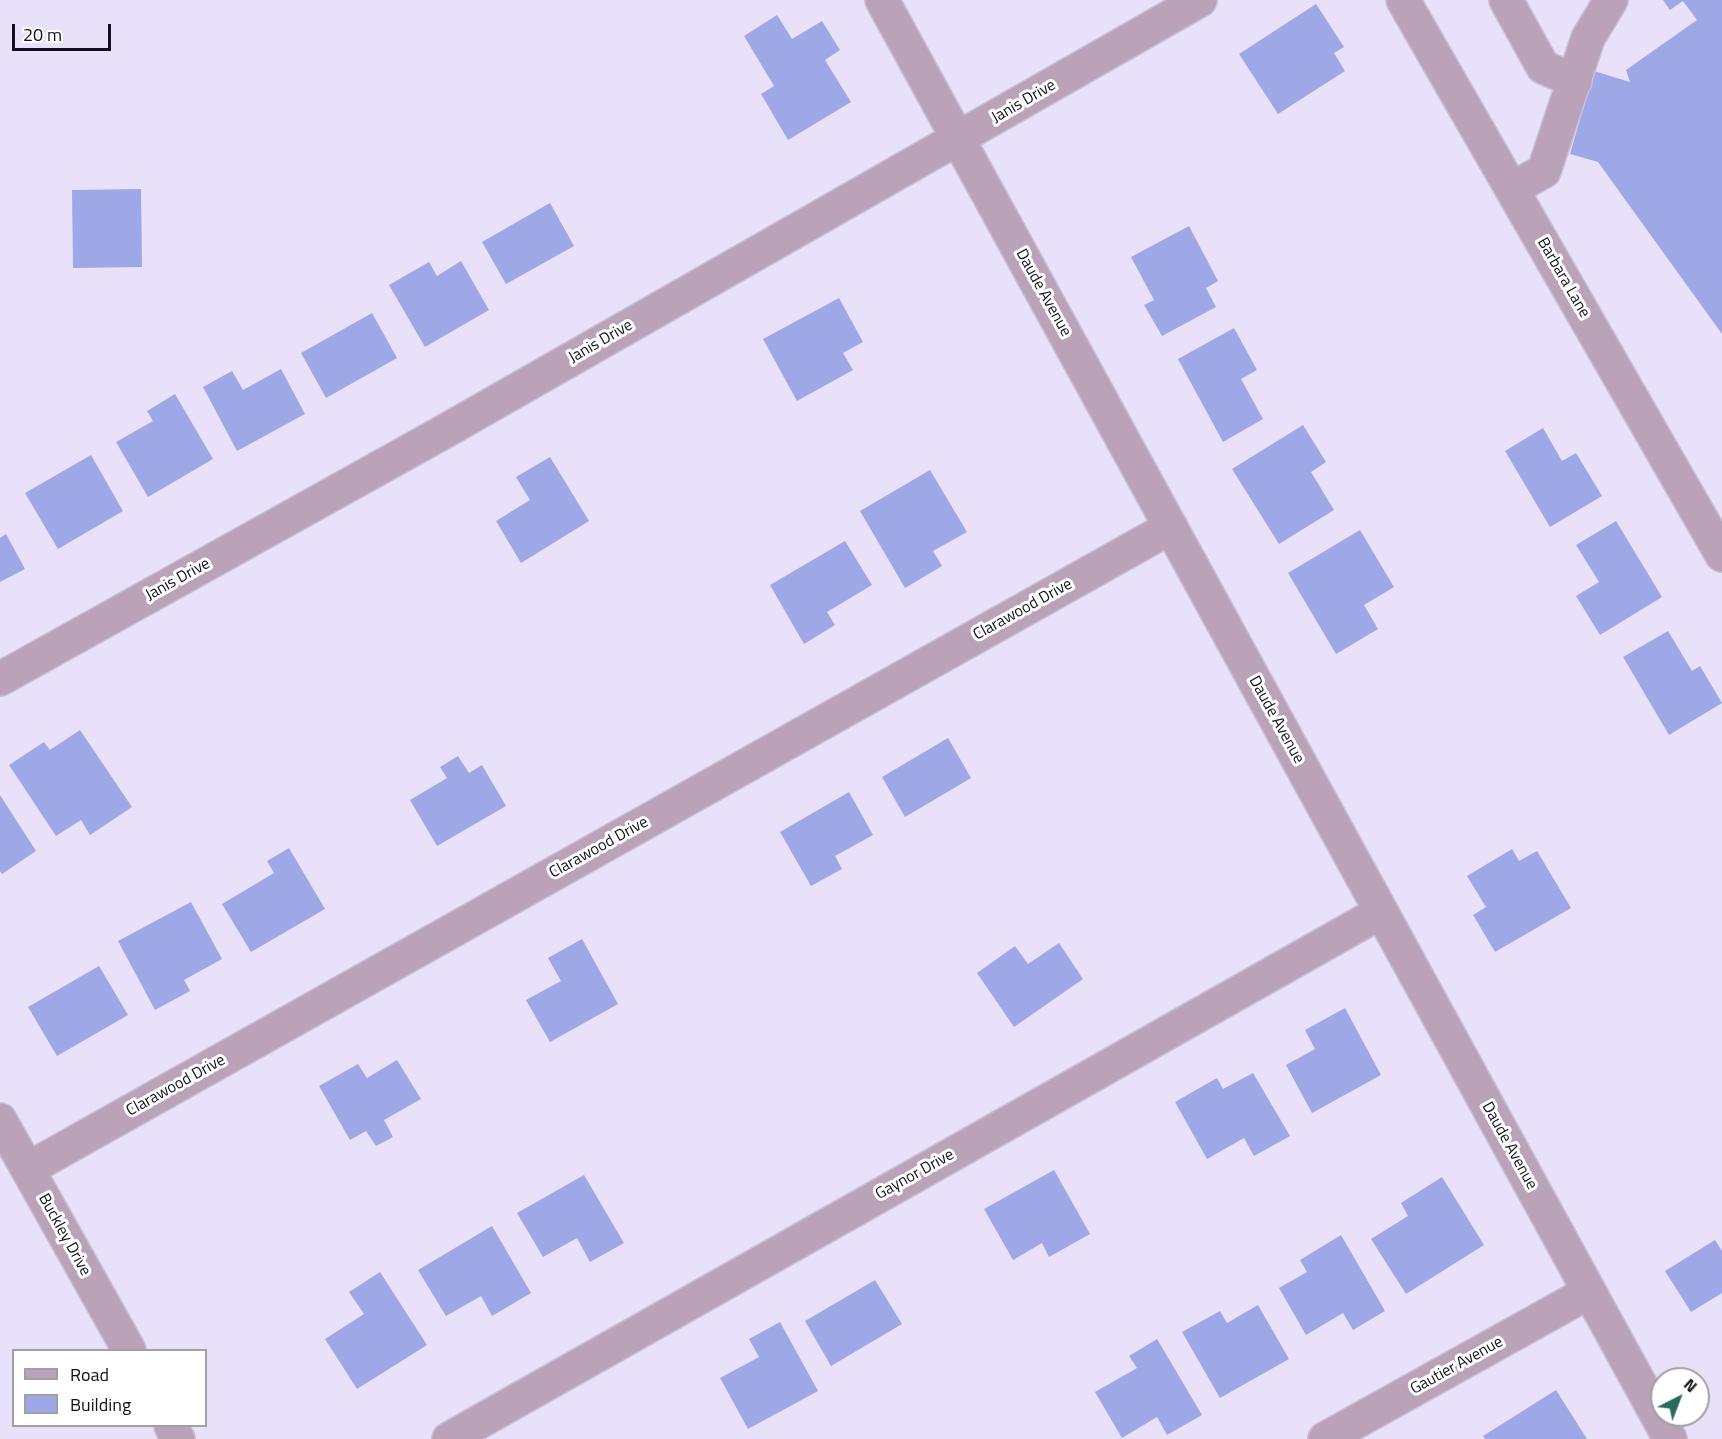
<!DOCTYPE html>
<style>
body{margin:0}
#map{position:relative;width:1722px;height:1439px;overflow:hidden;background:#e9e0fa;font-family:"Titillium Web",sans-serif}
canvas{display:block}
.legend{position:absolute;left:12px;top:1349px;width:195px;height:78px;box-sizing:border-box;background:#fff;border:2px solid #a19fa3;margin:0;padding:8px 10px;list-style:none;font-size:18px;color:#130f1a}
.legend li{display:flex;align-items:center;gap:12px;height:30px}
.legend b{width:30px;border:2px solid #a19fa3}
.north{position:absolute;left:1650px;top:1367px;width:60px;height:60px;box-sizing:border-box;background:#fff;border:2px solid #a19fa3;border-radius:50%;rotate:42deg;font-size:16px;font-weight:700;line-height:24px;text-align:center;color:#130f1a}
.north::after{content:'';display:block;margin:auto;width:21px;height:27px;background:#276b5d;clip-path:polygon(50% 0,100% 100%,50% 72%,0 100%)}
.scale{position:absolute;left:12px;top:24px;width:99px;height:27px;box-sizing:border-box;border:3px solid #130f1a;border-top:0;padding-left:8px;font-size:18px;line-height:21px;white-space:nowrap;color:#130f1a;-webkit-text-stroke:4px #fff;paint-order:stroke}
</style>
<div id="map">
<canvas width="1722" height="1439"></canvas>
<ul class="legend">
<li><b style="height:8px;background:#baa2b9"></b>Road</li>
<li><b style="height:16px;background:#9ea8e7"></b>Building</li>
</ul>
<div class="north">N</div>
<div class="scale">20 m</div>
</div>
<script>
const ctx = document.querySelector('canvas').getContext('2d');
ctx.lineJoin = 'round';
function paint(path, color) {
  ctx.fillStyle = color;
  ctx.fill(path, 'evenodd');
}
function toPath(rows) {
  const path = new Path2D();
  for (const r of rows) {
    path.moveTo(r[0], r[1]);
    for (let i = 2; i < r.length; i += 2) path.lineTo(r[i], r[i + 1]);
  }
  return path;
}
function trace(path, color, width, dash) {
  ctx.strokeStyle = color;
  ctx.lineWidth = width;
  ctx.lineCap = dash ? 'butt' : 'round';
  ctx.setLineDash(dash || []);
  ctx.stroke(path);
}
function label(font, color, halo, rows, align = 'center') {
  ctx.font = font + ' "Titillium Web",sans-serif';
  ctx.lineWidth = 6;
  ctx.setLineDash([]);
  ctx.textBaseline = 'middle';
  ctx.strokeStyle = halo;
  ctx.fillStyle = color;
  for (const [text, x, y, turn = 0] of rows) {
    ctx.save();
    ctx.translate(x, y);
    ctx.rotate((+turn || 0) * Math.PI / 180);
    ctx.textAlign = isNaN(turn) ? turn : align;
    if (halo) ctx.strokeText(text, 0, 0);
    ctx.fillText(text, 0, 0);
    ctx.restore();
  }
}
paint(toPath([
 [1663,0,1722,0,1722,334,1598,162,1570,154,1594,71,1630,82,1626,70,1697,20,1683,1,1670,10],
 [1316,4,1344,47,1334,53,1345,71,1278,114,1239,54],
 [777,15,792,39,822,21,840,50,825,60,851,102,788,140,761,94,774,86,744,36],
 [141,189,142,267,73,268,72,190],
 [550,203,574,246,506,284,482,242],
 [1189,226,1218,281,1206,288,1216,307,1162,336,1144,305,1154,300,1131,257],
 [461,261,489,310,425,347,389,285,429,262,437,276],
 [839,298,863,342,843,353,853,370,797,401,763,339],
 [372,313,397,358,326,398,301,353],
 [1234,328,1257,370,1241,379,1263,419,1223,442,1178,359],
 [281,369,305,414,237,451,203,387,232,371,243,390],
 [175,394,213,459,148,497,116,442,153,421,147,411],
 [1303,425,1326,462,1311,472,1334,510,1279,544,1232,469],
 [1543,428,1562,461,1576,453,1602,496,1550,527,1505,451],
 [91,455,123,511,58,549,25,493],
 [550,457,589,521,521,563,496,521,530,500,516,477],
 [930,470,967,532,933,551,942,566,905,588,860,511],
 [1616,521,1662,597,1600,635,1576,596,1599,582,1576,545],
 [1360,530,1394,587,1364,605,1378,629,1336,654,1288,573],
 [6,534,25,569,0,582,0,538],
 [845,541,872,585,827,612,835,625,804,644,770,585],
 [1668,631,1692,671,1700,666,1722,703,1669,735,1623,657],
 [80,730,132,807,90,835,81,820,56,836,9,765,44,742,50,750],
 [948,738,971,778,905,817,882,777],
 [458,756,469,773,482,765,506,806,437,846,410,800,447,778,440,767],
 [849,792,873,835,835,856,842,869,811,886,780,832],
 [0,795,36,851,2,874,0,871],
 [289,848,325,909,251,952,222,904,274,873,267,861],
 [1512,849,1519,861,1537,851,1571,908,1495,952,1473,915,1486,907,1467,876],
 [191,902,222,959,184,980,190,991,155,1010,118,941],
 [582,939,618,1004,550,1042,526,1000,561,981,548,958],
 [1059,943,1083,979,1014,1027,977,973,1015,946,1028,964],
 [99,966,128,1015,57,1056,28,1007],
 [1345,1008,1381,1075,1312,1113,1286,1065,1315,1049,1305,1030],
 [397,1060,421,1099,384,1120,393,1137,376,1146,366,1131,350,1140,319,1086,358,1064,367,1078],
 [1253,1073,1290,1136,1254,1156,1244,1138,1207,1159,1175,1102,1217,1078,1223,1089],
 [1054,1170,1090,1234,1049,1257,1042,1243,1013,1260,984,1209],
 [584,1175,624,1243,590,1262,577,1238,543,1257,517,1213],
 [1442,1177,1484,1245,1406,1294,1371,1239,1408,1216,1401,1203],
 [492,1226,531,1293,492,1316,481,1296,446,1316,418,1270],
 [1341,1235,1385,1311,1353,1330,1343,1313,1306,1335,1279,1288,1307,1272,1300,1260],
 [1715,1240,1722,1251,1722,1293,1691,1312,1665,1271],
 [380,1272,427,1345,357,1389,325,1339,364,1314,349,1292],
 [875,1280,902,1324,831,1366,805,1321],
 [1258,1305,1289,1359,1220,1398,1182,1332,1220,1311,1227,1323],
 [780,1322,818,1391,748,1429,720,1378,759,1357,749,1339],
 [1157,1339,1202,1415,1167,1435,1157,1417,1122,1438,1095,1392,1137,1368,1129,1356],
 [1556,1390,1587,1439,1485,1439,1483,1436]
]), '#9ea8e7');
const minor = toPath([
 [882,0,1670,1439],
 [1403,0,1722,555],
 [1506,0,1543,67,1575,81],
 [1512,189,1544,171,1588,38,1611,0],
 [0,679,440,434,1200,0],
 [0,1120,129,1350],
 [28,1169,1171,527],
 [171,1426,178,1439],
 [449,1439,1381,912],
 [1325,1439,1589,1292]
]);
trace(minor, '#c7bfd6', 36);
trace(minor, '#baa2b9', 33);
label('16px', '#130f1a', '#fff', [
 ["Janis Drive",1024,102,-30],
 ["Barbara Lane",1563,278,60],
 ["Daude Avenue",1043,293,61],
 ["Janis Drive",601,342,-30],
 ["Janis Drive",178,580,-29],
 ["Clarawood Drive",1023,610,-29],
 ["Daude Avenue",1276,720,61],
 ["Clarawood Drive",599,848,-29],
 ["Clarawood Drive",176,1086,-29],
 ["Daude Avenue",1509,1146,61],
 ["Gaynor Drive",915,1175,-29],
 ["Buckley Drive",64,1235,61],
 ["Gautier Avenue",1457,1366,-29]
]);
</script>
